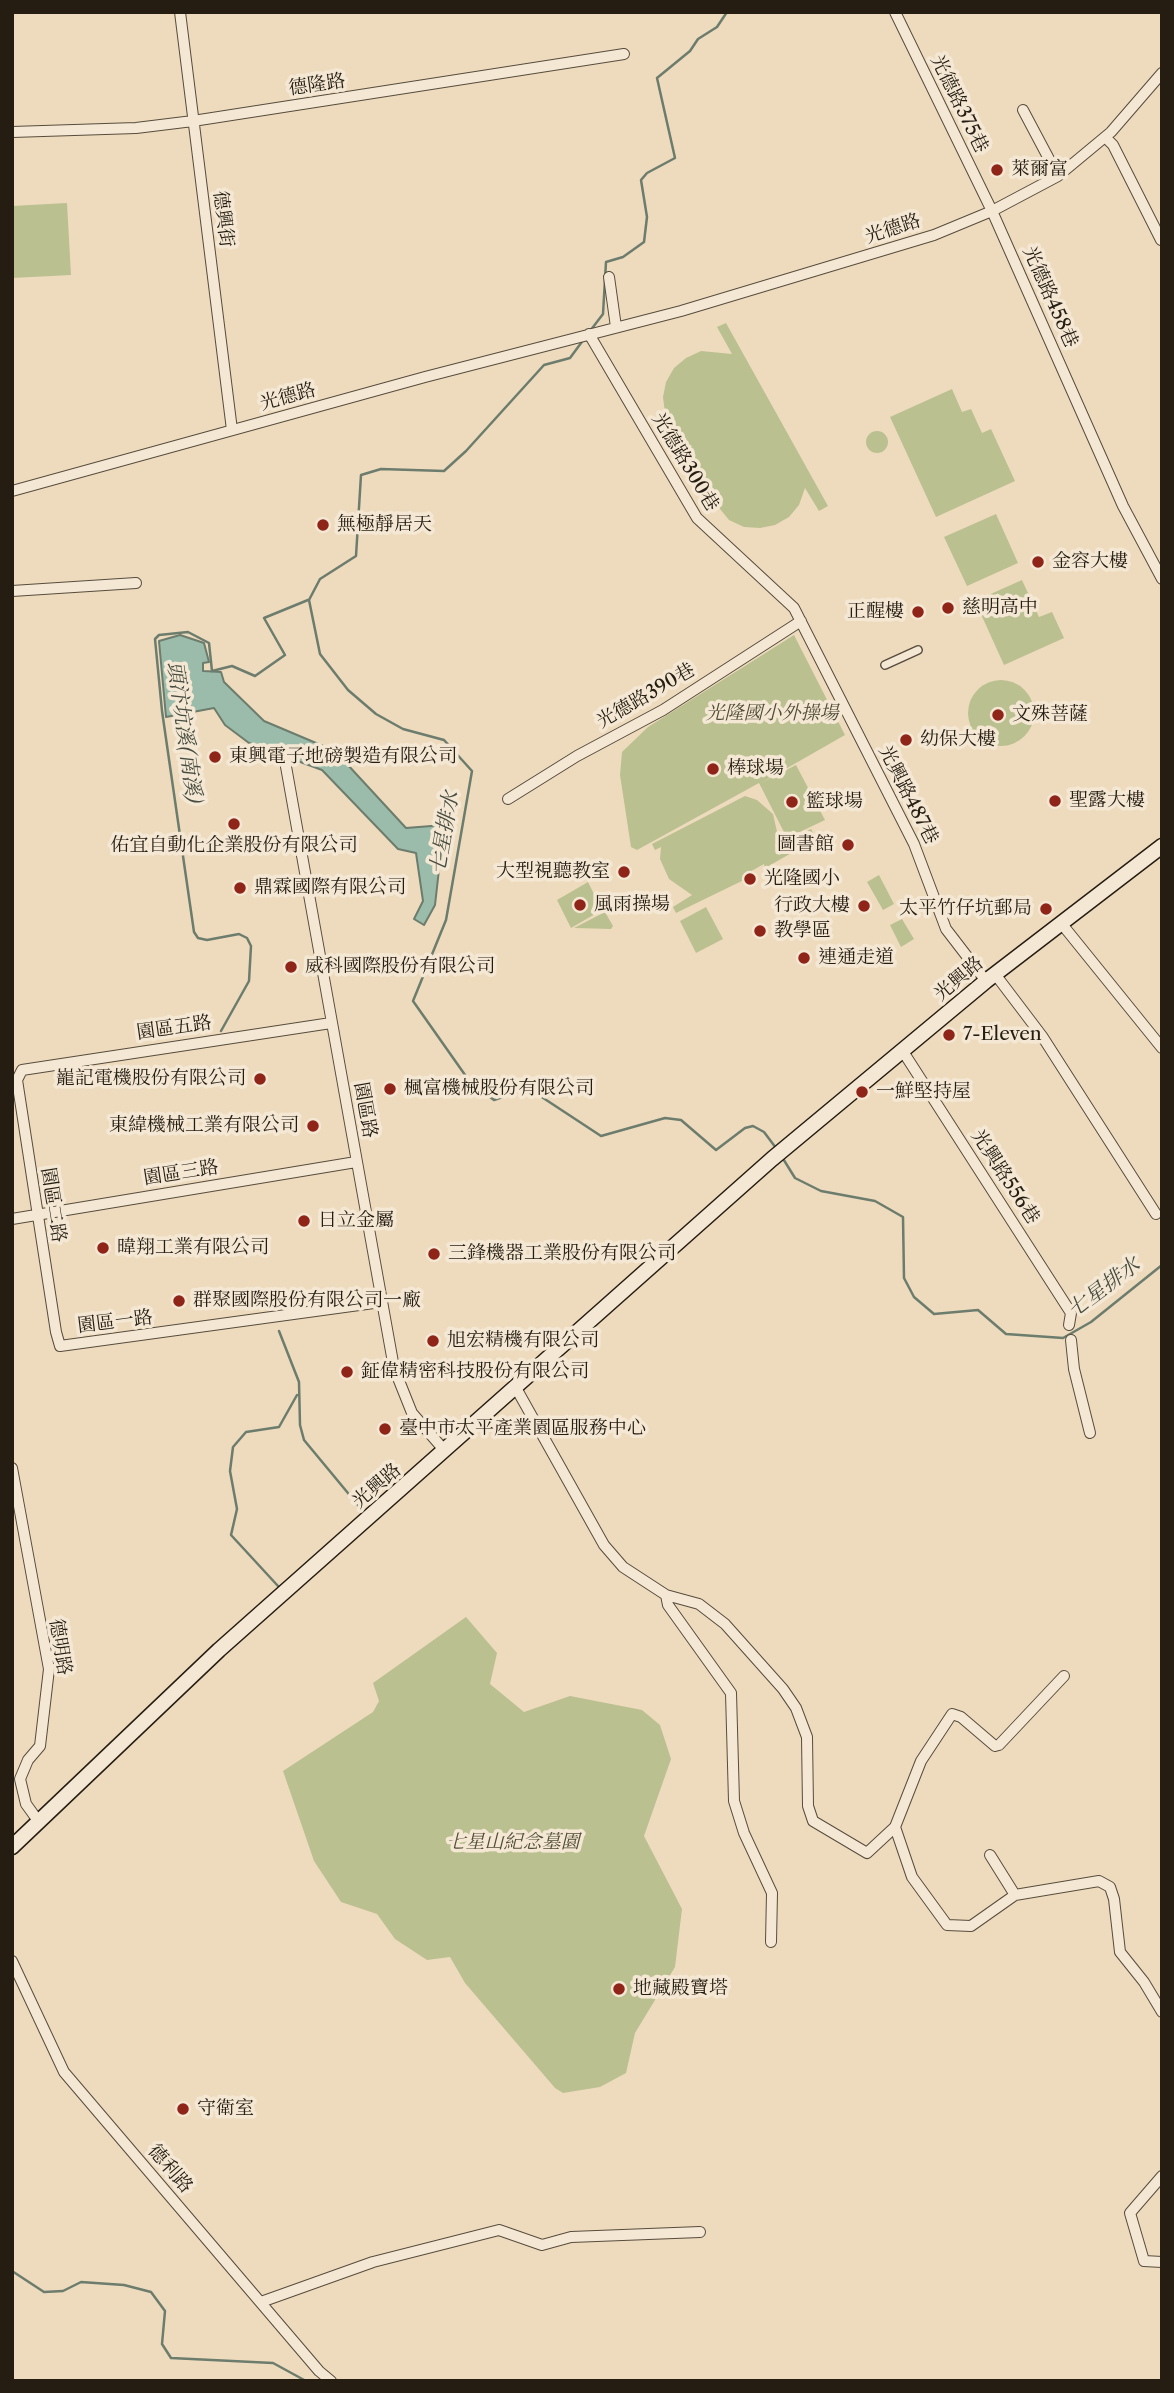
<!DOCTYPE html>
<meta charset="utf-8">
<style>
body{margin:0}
#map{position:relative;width:1174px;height:2393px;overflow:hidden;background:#eedbbd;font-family:"Libre Caslon Text",serif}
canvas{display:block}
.frame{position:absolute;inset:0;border:14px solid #251c12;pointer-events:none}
</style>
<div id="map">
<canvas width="1174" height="2393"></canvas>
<div class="frame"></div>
</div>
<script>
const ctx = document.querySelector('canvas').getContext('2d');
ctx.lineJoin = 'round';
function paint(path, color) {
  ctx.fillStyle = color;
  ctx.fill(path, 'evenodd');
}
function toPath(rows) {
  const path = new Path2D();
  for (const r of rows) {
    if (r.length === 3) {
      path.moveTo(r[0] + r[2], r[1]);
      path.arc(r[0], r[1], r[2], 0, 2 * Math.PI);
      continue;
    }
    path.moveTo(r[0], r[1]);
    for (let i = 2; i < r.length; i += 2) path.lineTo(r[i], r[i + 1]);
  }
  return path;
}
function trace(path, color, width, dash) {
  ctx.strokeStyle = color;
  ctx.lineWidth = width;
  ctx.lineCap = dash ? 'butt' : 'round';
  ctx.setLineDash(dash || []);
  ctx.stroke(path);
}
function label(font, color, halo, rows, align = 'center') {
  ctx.font = font + ' "Libre Caslon Text","Noto Serif TC",serif';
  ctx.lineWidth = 7;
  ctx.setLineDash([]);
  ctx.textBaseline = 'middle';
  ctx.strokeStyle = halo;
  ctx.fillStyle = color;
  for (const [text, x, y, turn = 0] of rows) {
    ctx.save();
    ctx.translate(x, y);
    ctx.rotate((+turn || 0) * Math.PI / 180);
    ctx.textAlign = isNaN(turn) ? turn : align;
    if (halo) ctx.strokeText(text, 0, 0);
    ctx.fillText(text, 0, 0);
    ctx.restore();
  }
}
paint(toPath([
 [67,203,71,275,12,278,12,206],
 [726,323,828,506,819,511,805,488,799,505,789,517,775,525,760,528,744,527,729,520,720,509,665,413,663,397,666,382,674,368,686,358,701,351,732,354,717,327],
 [952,389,962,412,971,409,982,433,991,429,1015,481,936,517,890,417],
 [877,442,11],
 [996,514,1018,563,967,586,944,537],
 [1022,580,1039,617,1052,612,1064,638,1004,665,975,601],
 [794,635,845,735,761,783,796,765,825,820,787,838,759,783,637,850,631,847,620,775,622,752,648,727],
 [1001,713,33],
 [745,796,757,800,773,814,778,836,775,847,811,829,815,836,810,839,811,842,765,868,764,864,746,874,748,878,676,913,673,907,692,895,669,879,660,859,661,847,655,850,652,844],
 [879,875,894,904,883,910,867,882],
 [588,882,602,910,571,928,557,900],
 [706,907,723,939,696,953,680,921],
 [605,912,613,926,611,929,574,928],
 [902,919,914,939,901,947,890,925],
 [466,1617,497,1653,490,1684,524,1712,570,1696,642,1710,660,1725,671,1759,644,1836,682,1909,675,1967,635,2033,626,2073,600,2087,563,2093,555,2088,465,1983,450,1957,427,1960,395,1939,377,1914,341,1902,314,1861,283,1771,373,1712,379,1701,373,1683]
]), '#bac08f');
const water = toPath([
 [180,635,204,643,209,662,203,663,203,671,221,672,224,682,264,721,335,751,406,828,444,825,435,905,424,925,414,919,423,901,416,853,398,849,322,770,249,743,225,725,214,708,166,717,159,641,180,635]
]);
paint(water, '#9bbcaa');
trace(water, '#6c7c6d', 2);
trace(toPath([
 [590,331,603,314,606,262,623,257,644,242,647,217,641,180,647,173,675,158,657,78,690,51,698,39,717,27,727,12],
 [584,339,570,358,544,365,466,451,444,471,381,469,361,475,356,556,320,579,309,600,320,654,348,690,376,714,403,729,444,740,472,771,446,920,413,1001,470,1082,494,1100,528,1088,601,1136,665,1118,681,1120,716,1150,745,1128,753,1126,764,1132,776,1148],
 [221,1031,249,981,251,946,247,938,239,934,207,940,198,938,194,932,162,711,155,639,159,635,188,632,209,643,212,671,232,666,255,676,285,655,264,618,308,600],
 [782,1157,795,1178,821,1191,875,1201,903,1217,904,1278,914,1297,934,1314,978,1310,1006,1334,1063,1338,1091,1322,1162,1265],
 [279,1331,299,1382,300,1425,304,1440,362,1510],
 [278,1586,231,1535,237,1509,230,1471,233,1447,246,1432,279,1427,297,1395],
 [12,2271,44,2292,63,2291,81,2282,124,2285,151,2292,165,2311,162,2344,171,2358,273,2363,306,2381]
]), '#6c7c6d', 2.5);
const pedestrian = toPath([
 [885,665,918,650]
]);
const minor = toPath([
 [180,12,232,430],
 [895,12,992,211,1123,506,1162,579],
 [1023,110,1058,176],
 [12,132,136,128,193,121,624,54],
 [1105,137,1113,145,1161,240],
 [609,277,616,327],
 [589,334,697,518,794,608,914,844,946,929,986,981],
 [12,491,425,377,681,311,934,235,992,211,1058,176,1111,132,1162,73],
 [12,591,136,583],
 [285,761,394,1368,412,1413,445,1451],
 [508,799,577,756,663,710,801,621],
 [1061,923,1162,1048],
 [995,974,1042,1036,1156,1214],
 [331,1023,22,1070,17,1080,56,1332,60,1346,381,1302],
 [902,1050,1071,1313,1069,1325],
 [12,1219,356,1162],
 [1071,1340,1074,1369,1090,1433],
 [516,1388,604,1545,623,1567,666,1595,699,1604,725,1624,783,1689,796,1708,807,1737,808,1806,813,1821,867,1853,895,1827,921,1761,952,1714,961,1717,995,1746,999,1745,1064,1676],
 [12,1468,49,1669,40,1746,28,1760,20,1779,26,1804,39,1822],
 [666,1595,668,1605,731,1693,734,1801,744,1833,772,1893,771,1942],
 [895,1827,912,1877,947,1925,971,1926,1015,1895,1099,1881,1110,1887,1114,1899,1120,1952,1144,1982,1162,2012],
 [990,1855,1015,1895],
 [12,1961,64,2072,319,2371,331,2381],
 [1162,2176,1130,2213,1144,2261,1162,2262],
 [261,2302,373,2262,499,2230,542,2245,571,2237,700,2232]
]);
const secondary = toPath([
 [12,1847,219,1650,772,1159,986,981,1162,846]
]);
trace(pedestrian, '#574c3d', 10);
trace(minor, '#574c3d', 12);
trace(secondary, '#251c12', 17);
trace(pedestrian, '#f4e8d4', 7);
trace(minor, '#f4e8d4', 10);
trace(secondary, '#f4e8d4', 14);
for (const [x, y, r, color] of [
 [997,170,7,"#8f2418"],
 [323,525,7,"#8f2418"],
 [1038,562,7,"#8f2418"],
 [948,608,7,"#8f2418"],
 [918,612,7,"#8f2418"],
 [998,715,7,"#8f2418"],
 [906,740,7,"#8f2418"],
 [215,757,7,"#8f2418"],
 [713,769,7,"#8f2418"],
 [1055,801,7,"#8f2418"],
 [792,802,7,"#8f2418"],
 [234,824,7,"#8f2418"],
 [848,845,7,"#8f2418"],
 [624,872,7,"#8f2418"],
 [750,879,7,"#8f2418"],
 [240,888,7,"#8f2418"],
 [580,905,7,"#8f2418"],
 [864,906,7,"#8f2418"],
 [1046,909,7,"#8f2418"],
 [760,931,7,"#8f2418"],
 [804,958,7,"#8f2418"],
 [291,967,7,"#8f2418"],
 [949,1035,7,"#8f2418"],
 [260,1079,7,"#8f2418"],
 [390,1089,7,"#8f2418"],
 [862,1092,7,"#8f2418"],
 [313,1126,7,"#8f2418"],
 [304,1221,7,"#8f2418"],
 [103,1248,7,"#8f2418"],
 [434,1254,7,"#8f2418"],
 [179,1301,7,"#8f2418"],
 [433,1341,7,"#8f2418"],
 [347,1372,7,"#8f2418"],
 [385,1429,7,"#8f2418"],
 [619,1989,7,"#8f2418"],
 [183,2109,7,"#8f2418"]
]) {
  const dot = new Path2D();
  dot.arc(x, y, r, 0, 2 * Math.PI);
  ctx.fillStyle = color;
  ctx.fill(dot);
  trace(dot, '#f4e8d4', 2.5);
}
label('19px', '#251c12', '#f4e8d4', [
 ["德隆路",317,85,-8],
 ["光德路375巷",959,104,64],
 ["德興街",223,219,83],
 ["光德路",893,229,-18],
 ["光德路458巷",1050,297,66],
 ["光德路",288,397,-15],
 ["光德路300巷",685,462,59],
 ["光德路390巷",646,696,-30],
 ["光興路487巷",908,795,63],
 ["光興路",959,979,-40],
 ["園區五路",174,1028,-8],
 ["園區路",365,1110,80],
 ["園區三路",181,1173,-9],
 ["光興路556巷",1005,1177,57],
 ["園區二路",53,1205,81],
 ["園區一路",115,1322,-7],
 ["光興路",377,1486,-41],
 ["德明路",60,1647,81],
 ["德利路",170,2169,49]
]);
label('19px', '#251c12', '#f4e8d4', [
 ["萊爾富",1011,170],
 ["無極靜居天",337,525],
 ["金容大樓",1052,562],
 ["慈明高中",962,608],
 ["正醒樓",904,612,"right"],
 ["文殊菩薩",1012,715],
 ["幼保大樓",920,740],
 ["東興電子地磅製造有限公司",229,757],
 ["棒球場",727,769],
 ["聖露大樓",1069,801],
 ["籃球場",806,802],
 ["圖書館",834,845,"right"],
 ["佑宜自動化企業股份有限公司",234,846,"center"],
 ["大型視聽教室",610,872,"right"],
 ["光隆國小",764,879],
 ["鼎霖國際有限公司",254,888],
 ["風雨操場",594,905],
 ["行政大樓",850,906,"right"],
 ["太平竹仔坑郵局",1032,909,"right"],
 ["教學區",774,931],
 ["連通走道",818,958],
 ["威科國際股份有限公司",305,967],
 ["7-Eleven",963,1035],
 ["巃記電機股份有限公司",246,1079,"right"],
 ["楓富機械股份有限公司",404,1089],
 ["一鮮堅持屋",876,1092],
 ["東緯機械工業有限公司",299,1126,"right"],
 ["日立金屬",318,1221],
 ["暐翔工業有限公司",117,1248],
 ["三鋒機器工業股份有限公司",448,1254],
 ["群聚國際股份有限公司一廠",193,1301],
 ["旭宏精機有限公司",447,1341],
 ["鉦偉精密科技股份有限公司",361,1372],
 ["臺中市太平產業園區服務中心",399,1429],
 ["地藏殿寶塔",633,1989],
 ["守衛室",197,2109]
], 'left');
label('italic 19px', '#524d38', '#f4e8d4', [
 ["光隆國小外操場",772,714],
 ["七星山紀念墓園",513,1843]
]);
label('italic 21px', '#484c40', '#f4e8d4', [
 ["頭汴坑溪(南溪)",184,733,82],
 ["七星排水",445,833,-80],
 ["七星排水",1104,1288,-37]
]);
</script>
